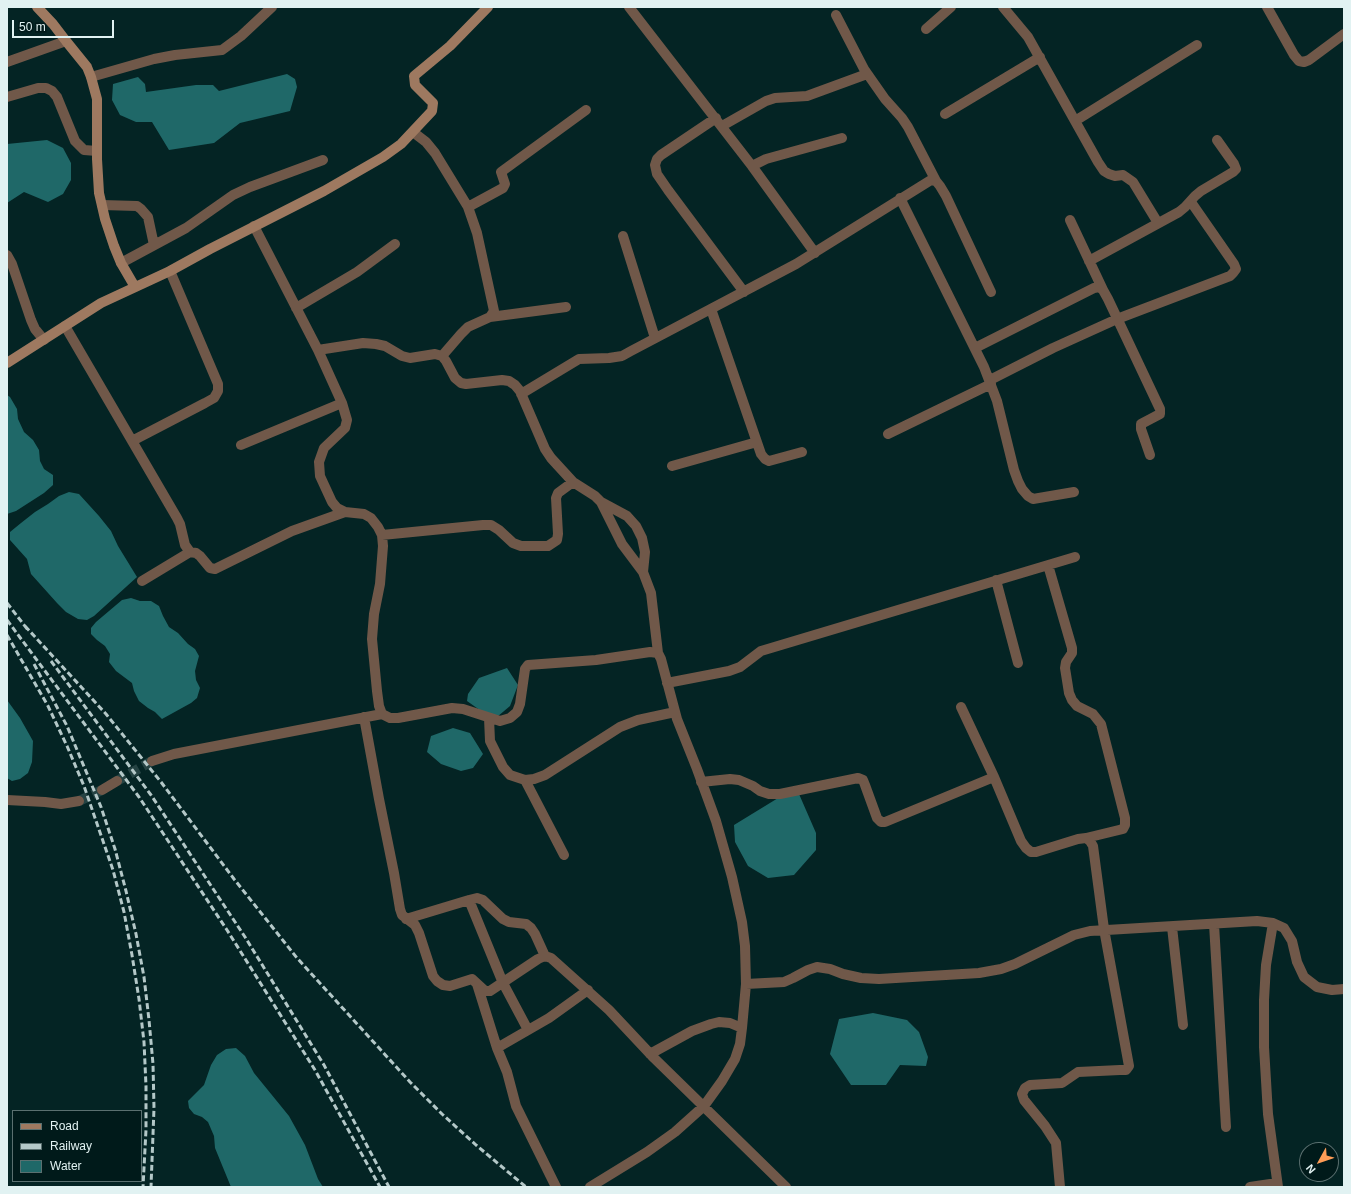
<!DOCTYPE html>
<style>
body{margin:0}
#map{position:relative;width:1351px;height:1194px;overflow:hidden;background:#042424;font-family:Helvetica,sans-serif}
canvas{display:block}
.frame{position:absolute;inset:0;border:8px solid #e1f2f2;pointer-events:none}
.legend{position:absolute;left:12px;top:1110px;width:130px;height:72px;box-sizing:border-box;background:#001a1a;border:1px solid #5a7070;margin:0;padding:5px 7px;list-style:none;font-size:12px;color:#e1f2f2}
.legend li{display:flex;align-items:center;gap:8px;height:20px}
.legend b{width:20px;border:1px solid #5a7070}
.north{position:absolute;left:1299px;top:1142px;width:40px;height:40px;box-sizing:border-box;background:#001a1a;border:1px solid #5a7070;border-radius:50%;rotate:230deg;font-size:11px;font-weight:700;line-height:16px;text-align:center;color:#e1f2f2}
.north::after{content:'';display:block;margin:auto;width:14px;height:18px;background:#fd9c56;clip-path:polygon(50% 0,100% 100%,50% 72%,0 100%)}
.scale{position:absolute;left:12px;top:20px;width:102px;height:18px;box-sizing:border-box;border:2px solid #e1f2f2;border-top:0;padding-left:5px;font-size:12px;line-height:14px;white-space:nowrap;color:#e1f2f2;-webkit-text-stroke:3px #001a1a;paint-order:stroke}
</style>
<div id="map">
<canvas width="1351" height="1194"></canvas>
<div class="frame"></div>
<ul class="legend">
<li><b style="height:5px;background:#9e7960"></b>Road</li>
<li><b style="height:5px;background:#b4c8c8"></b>Railway</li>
<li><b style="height:11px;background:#1f6868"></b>Water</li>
</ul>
<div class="north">N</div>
<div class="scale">50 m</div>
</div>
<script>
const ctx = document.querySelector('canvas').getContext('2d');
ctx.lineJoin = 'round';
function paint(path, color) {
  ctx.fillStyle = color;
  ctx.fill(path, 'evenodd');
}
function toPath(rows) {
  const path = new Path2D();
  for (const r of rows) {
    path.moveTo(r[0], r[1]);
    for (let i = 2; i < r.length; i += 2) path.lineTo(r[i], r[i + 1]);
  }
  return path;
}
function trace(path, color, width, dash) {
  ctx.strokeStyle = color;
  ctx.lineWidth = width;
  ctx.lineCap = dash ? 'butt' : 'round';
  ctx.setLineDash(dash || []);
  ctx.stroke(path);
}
paint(toPath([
 [287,74,295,79,297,87,290,111,240,123,214,143,169,150,152,122,136,122,120,115,112,100,113,84,138,77,145,84,146,92,196,85,213,85,219,91],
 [47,140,63,148,71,163,71,180,63,194,48,202,24,192,7,203,7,144],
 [7,395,10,397,17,409,18,419,24,432,33,440,39,450,40,461,44,469,53,475,53,485,44,493,16,511,7,514],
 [69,492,79,494,99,516,111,531,118,546,137,577,94,616,87,620,78,619,66,612,57,603,31,574,27,559,10,540,10,532,21,523,35,512,48,504,59,496],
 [131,598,140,601,151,601,159,606,163,616,169,627,178,633,188,644,195,649,199,656,195,671,196,680,200,688,197,698,191,703,162,719,155,712,148,708,139,701,134,691,132,683,116,671,109,662,110,654,105,646,97,640,91,634,91,628,96,622,122,600],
 [507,668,518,685,510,706,497,717,491,718,467,701,468,694,479,678],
 [7,700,20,718,33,741,32,762,28,773,20,779,12,781,7,778],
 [453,728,470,733,483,754,473,768,461,771,441,764,427,752,431,736],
 [799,794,816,833,816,850,794,875,768,878,748,866,735,842,734,825,783,795],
 [873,1013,907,1020,919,1032,928,1057,926,1066,900,1065,886,1085,851,1085,830,1054,839,1019],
 [236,1048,245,1056,254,1073,289,1116,305,1145,318,1179,323,1187,231,1187,215,1148,214,1136,208,1122,202,1117,194,1114,189,1108,188,1101,204,1085,211,1065,217,1055,226,1049]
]), '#1f6868');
trace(toPath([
 [117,781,152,761],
 [79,801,102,790]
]), '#254343', 10, [10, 5]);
trace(toPath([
 [629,7,752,166,815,253],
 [1003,7,1028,37,1098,162,1104,171,1109,174,1115,176,1123,175,1133,182,1158,223],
 [1267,7,1294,55,1299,61,1304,62,1309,60,1344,34],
 [836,15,864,69,885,99,902,118,908,127,936,181],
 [926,29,951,7],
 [7,62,66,41],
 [91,77,154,59,175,55,222,50,241,36,272,7],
 [7,97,38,88,46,88,52,91,57,97,75,141,84,150,97,151],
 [945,114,1040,57],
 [716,118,661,155,657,159,655,165,657,174,668,190,744,292],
 [1075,121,1197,45],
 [722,126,766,101,775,98,807,96,867,74],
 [413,132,426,142,435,153,468,207,477,233,494,311,490,317,468,327,461,334,442,356],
 [752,166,766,159,842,138],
 [900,198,984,367,997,401,1014,470,1018,481,1022,489,1028,496,1033,499,1074,492],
 [102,205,137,206,141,209,148,217,154,245],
 [468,207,503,188,505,184,501,172,586,110],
 [1070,220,1103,290],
 [254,226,318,350,342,403,347,420,345,428,324,448,319,462,320,476,332,502,337,508,345,512,364,514,371,518,378,527,382,535,383,546,380,584,374,614,372,639,377,691,379,706,382,714,390,718,398,718,452,708,463,709,500,721,510,718,517,712,520,704,525,669,528,665,596,660,650,652,658,653,661,659,677,719,697,769,716,821,732,877,742,922,745,946,746,984,742,1028,740,1044,735,1059,722,1081,704,1106,675,1132,647,1152,590,1187],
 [623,236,655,338],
 [7,255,12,264,31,320,35,329,44,340],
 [1089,261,1179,212,1185,207,1195,196,1201,191,1233,172,1236,169,1234,164,1217,140],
 [121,263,186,228,233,195,250,187,323,160],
 [296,308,357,272,395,244],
 [711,309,761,454,765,459,769,461,802,452],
 [490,317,566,307],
 [65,326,177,518,180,524,185,545,190,552],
 [975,348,1094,288,1099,287,1103,290,1108,299,1160,409,1160,414,1141,424,1141,429,1150,455],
 [318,350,363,343,376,344,385,346,402,356,410,358,435,354,442,356,446,361,455,378,461,383,466,384,502,380,509,381,515,385,520,391,545,449,551,458,573,482,595,496,601,502,622,544,643,572,651,593,658,653],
 [990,380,1053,348,1117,319,1230,276,1233,273,1236,269,1234,264,1191,202],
 [521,394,579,359,609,358,622,356,631,351,796,264,931,180,936,181,940,186,946,196,991,292],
 [888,434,991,384],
 [132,441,205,403,214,398,218,391,218,384,170,271],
 [241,445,342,403],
 [672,466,757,442],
 [601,502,627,516,636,526,642,538,645,552,643,572],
 [382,535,483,525,491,525,499,530,513,543,521,546,548,546,557,540,558,534,556,498,558,493,573,482],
 [1048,565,1072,648,1072,653,1066,662,1065,668,1069,693,1072,700,1077,706,1093,714,1101,724,1125,818,1125,825,1123,829,1086,838],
 [996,580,1018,663],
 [142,581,190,552,196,553,200,556,210,568,215,569,292,531,345,512],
 [667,683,729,671,740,667,761,651,1075,557],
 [961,707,994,777,1021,841,1026,848,1031,852,1036,852,1078,839,1086,838,1090,841,1093,846,1104,929,1129,1066,1126,1070,1120,1070,1078,1072,1062,1083,1030,1085,1025,1088,1022,1094,1024,1100,1045,1126,1056,1143,1060,1187],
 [364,717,379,799,394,873,400,909,402,915,415,925,419,933,433,976,437,981,443,985,450,986,472,979,485,991,490,991,538,959,545,956,551,958,609,1010,654,1058,786,1187],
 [489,718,490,741,503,767,510,775,525,780,534,779,545,775,620,727,638,720,675,712],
 [152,761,174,754,382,714],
 [525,780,564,855],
 [701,782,730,779,739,780,753,786,760,791,769,794,780,794,858,778,863,780,865,785,877,818,881,822,885,822,994,777],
 [102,790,117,781],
 [7,800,45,802,61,804,79,801],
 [469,900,503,983,528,1030],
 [406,919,469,900,477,898,483,900,503,919,509,922,526,924,531,928,535,934,545,956],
 [1273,923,1266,965,1264,1000,1264,1047,1268,1114,1278,1187],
 [1214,924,1226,1127],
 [1172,927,1183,1025],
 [477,984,497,1048,507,1072,516,1106,556,1187],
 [746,984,784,982,793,978,808,970,817,967,830,969,843,974,861,978,879,979,979,973,1001,969,1015,964,1074,935,1090,931,1257,921,1273,923,1284,928,1292,941,1297,962,1304,977,1317,987,1332,990,1344,989],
 [497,1048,549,1018,588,990],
 [650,1054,692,1031,711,1024,719,1022,730,1023,742,1028],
 [1250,1187,1277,1183]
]), '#705849', 10);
trace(toPath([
 [37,7,53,24,66,41,87,67,91,77,97,99,97,159,99,193,105,219,114,246,121,263,135,287],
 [7,363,101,303,170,271,210,249,324,191,383,157,401,144,432,111,433,103,415,85,414,76,450,46,488,7]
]), '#9e7960', 10);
trace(toPath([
 [7,603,28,630],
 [7,620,139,797,227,930,315,1070,380,1187],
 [25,626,106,714,161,782,234,879,297,958,410,1082,442,1114,476,1145,526,1187],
 [7,635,48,706,67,746,84,786,113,870,124,912,132,955,139,999,144,1042,146,1086,146,1130,143,1187],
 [51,661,151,795,245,937,324,1065,389,1187],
 [34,664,67,726,101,807,115,849,126,891,136,934,144,977,149,1020,153,1064,154,1108,151,1187]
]), '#b4c8c8', 3, [6, 3]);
</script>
